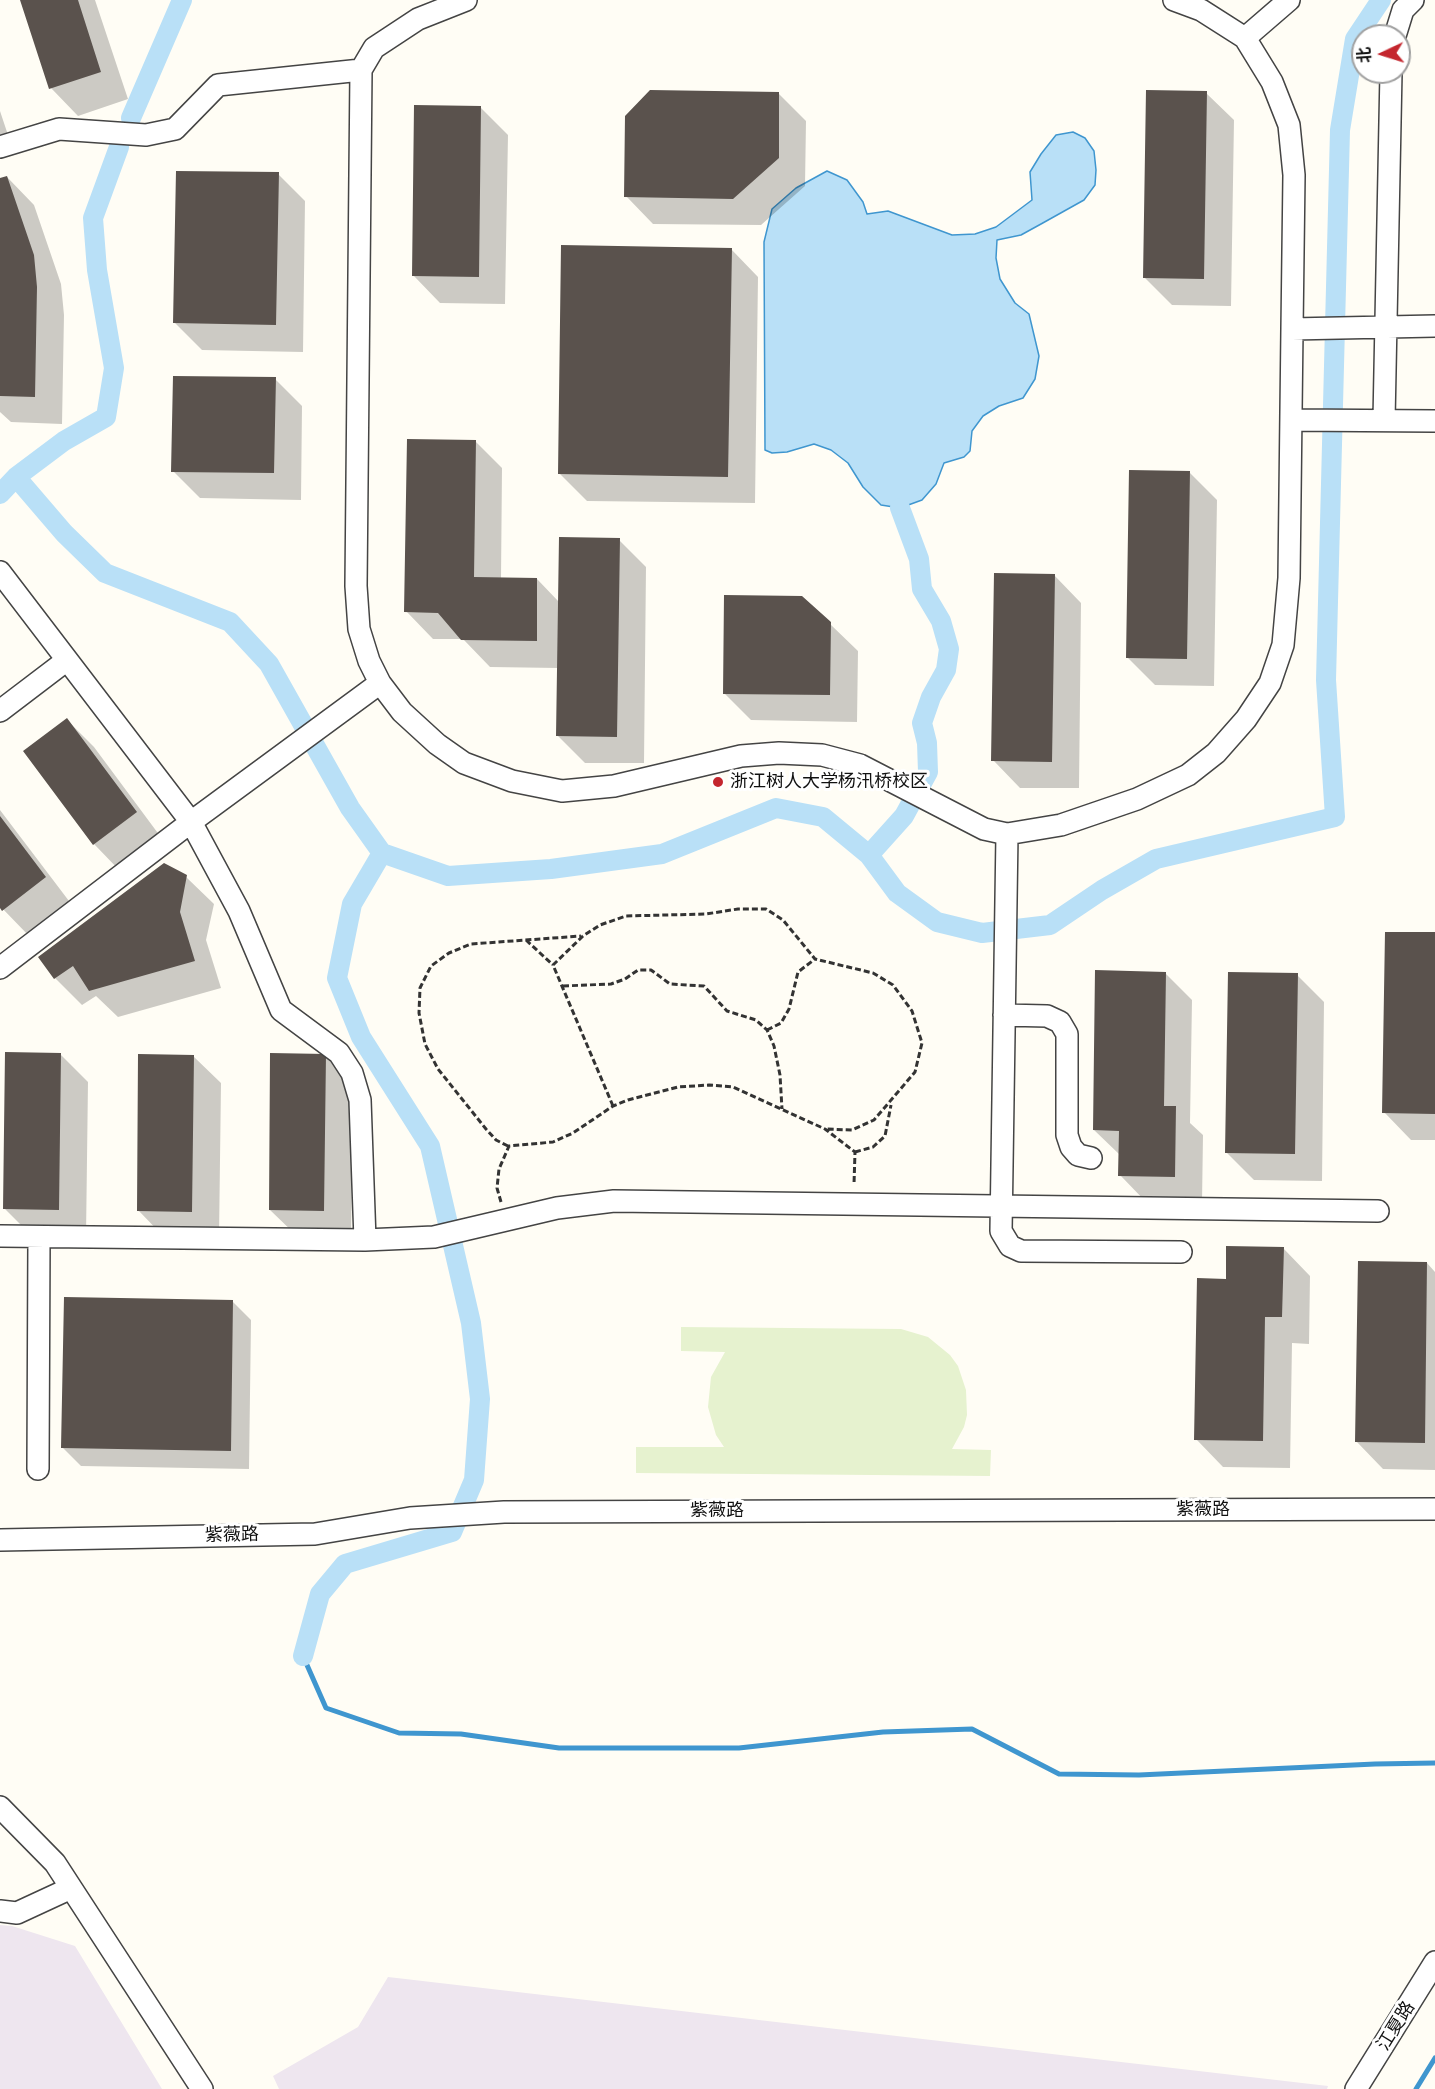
<!DOCTYPE html>
<meta charset="utf-8">
<style>
body{margin:0}
#map{position:relative;width:1435px;height:2089px;overflow:hidden;background:#fffdf5;font-family:"Roboto Serif","Noto Sans SC",serif}
canvas{display:block}
.north{position:absolute;left:1351px;top:24px;width:60px;height:60px;box-sizing:border-box;background:#fff;border:2px solid #a0a0a0;border-radius:50%;rotate:266deg;font-size:16px;font-weight:700;line-height:24px;text-align:center;color:#111}
.north::after{content:'';display:block;margin:auto;width:21px;height:27px;background:#c4262e;clip-path:polygon(50% 0,100% 100%,50% 72%,0 100%)}
</style>
<div id="map">
<canvas width="1435" height="2089"></canvas>
<div class="north">北</div>
</div>
<script>
const ctx = document.querySelector('canvas').getContext('2d');
ctx.lineJoin = 'round';
function paint(path, color) {
  ctx.fillStyle = color;
  ctx.fill(path, 'evenodd');
}
function toPath(rows) {
  const path = new Path2D();
  for (const r of rows) {
    path.moveTo(r[0], r[1]);
    for (let i = 2; i < r.length; i += 2) path.lineTo(r[i], r[i + 1]);
  }
  return path;
}
function trace(path, color, width, dash) {
  ctx.strokeStyle = color;
  ctx.lineWidth = width;
  ctx.lineCap = dash ? 'butt' : 'round';
  ctx.setLineDash(dash || []);
  ctx.stroke(path);
}
function label(font, color, halo, rows, align = 'center') {
  ctx.font = font + ' "Roboto Serif","Noto Sans SC",serif';
  ctx.lineWidth = 6;
  ctx.setLineDash([]);
  ctx.textBaseline = 'middle';
  ctx.strokeStyle = halo;
  ctx.fillStyle = color;
  for (const [text, x, y, turn = 0] of rows) {
    ctx.save();
    ctx.translate(x, y);
    ctx.rotate((+turn || 0) * Math.PI / 180);
    ctx.textAlign = isNaN(turn) ? turn : align;
    if (halo) ctx.strokeText(text, 0, 0);
    ctx.fillText(text, 0, 0);
    ctx.restore();
  }
}
paint(toPath([
 [0,1925,12,1926,75,1946,162,2089,0,2089],
 [388,1977,1328,2086,1327,2089,279,2089,273,2076,358,2027]
]), '#eee6ef');
paint(toPath([
 [681,1327,901,1329,928,1337,950,1355,958,1366,966,1390,967,1415,964,1427,952,1449,991,1450,990,1476,636,1473,636,1447,724,1447,716,1435,708,1407,711,1377,725,1352,681,1351]
]), '#e6f2cf');
const water = toPath([
 [1073,132,1085,138,1094,151,1096,170,1095,185,1084,200,1041,224,1021,235,997,240,996,258,1000,279,1015,303,1029,314,1039,356,1035,379,1023,398,999,406,983,416,972,431,970,451,964,457,944,463,936,484,922,500,900,508,881,505,863,487,848,463,831,450,814,444,787,452,772,453,765,450,764,242,772,209,796,188,827,171,847,180,863,202,867,214,888,211,952,235,975,234,996,227,1032,200,1030,172,1041,154,1056,135,1073,132]
]);
paint(water, '#b9e0f7');
trace(water, '#3f96cf', 1.5);
paint(toPath([
 [21,0,95,0,128,99,78,116,51,88],
 [1206,93,1234,120,1231,306,1172,305,1145,278],
 [779,94,806,121,805,186,761,225,653,224,626,196],
 [481,108,508,135,505,304,440,303,413,275],
 [0,111,9,138,0,141],
 [278,174,305,201,303,352,202,350,175,323],
 [7,177,34,205,61,284,64,315,62,424,11,422,0,412,0,180],
 [731,249,758,277,755,503,587,501,559,473],
 [275,379,302,406,301,500,200,498,173,471],
 [475,441,502,468,501,579,537,579,559,602,619,540,646,567,644,763,585,763,557,735,558,668,490,667,463,639,433,639,406,611],
 [1190,473,1217,500,1214,686,1155,685,1128,658],
 [1054,575,1081,603,1079,788,1020,788,993,760],
 [830,624,858,651,857,722,751,720,724,693],
 [67,720,94,747,163,840,121,872,94,844,25,752],
 [0,810,72,905,30,937,0,906],
 [186,877,214,904,206,940,221,988,118,1017,96,996,82,1005,55,978],
 [1435,934,1435,1140,1411,1140,1384,1112],
 [1165,973,1192,1000,1190,1123,1203,1135,1202,1203,1147,1203,1120,1175,1120,1155,1094,1130],
 [1297,975,1324,1002,1322,1181,1254,1180,1227,1153],
 [60,1054,88,1082,86,1237,32,1236,5,1209],
 [326,1055,353,1083,351,1238,298,1237,270,1210],
 [193,1056,221,1083,219,1238,165,1238,138,1210],
 [1283,1248,1310,1276,1309,1344,1292,1343,1290,1468,1223,1467,1196,1439,1227,1281],
 [1427,1263,1435,1272,1435,1470,1383,1469,1356,1441],
 [232,1301,251,1320,249,1469,81,1466,63,1448]
]), '#0003');
trace(toPath([
 [303,1656,326,1708,399,1733,461,1734,559,1748,739,1748,883,1732,972,1729,1059,1774,1139,1775,1375,1764,1435,1763],
 [1416,2089,1435,2058]
]), '#3f96cf', 5);
trace(toPath([
 [131,118,182,0],
 [16,477,64,533,105,573,230,622,269,664,350,808,382,853,448,876,551,869,662,854,776,808,823,817,869,855,897,893,937,922,982,933,1050,925,1102,890,1156,859,1335,817,1326,680,1340,130,1355,39,1381,0],
 [0,494,16,477,64,441,106,417,114,368,97,270,93,218,119,147],
 [869,855,904,816,928,772,927,743,922,723,931,697,946,670,949,649,941,621,922,589,919,559,900,508],
 [303,1656,320,1594,345,1564,452,1532,474,1480,480,1399,471,1323,430,1146,361,1037,337,978,352,904,382,853]
]), '#b9e0f7', 20);
paint(toPath([
 [20,0,78,0,101,72,49,89],
 [650,90,779,92,779,158,733,199,624,197,625,116],
 [1146,90,1207,91,1204,279,1143,278],
 [414,105,481,106,479,277,412,276],
 [176,171,279,172,276,325,173,323],
 [7,176,34,255,37,287,35,397,0,396,0,178],
 [561,245,732,248,728,477,558,474],
 [173,376,276,377,274,473,171,472],
 [407,439,476,440,474,577,537,578,537,641,461,640,438,613,404,612],
 [1129,470,1190,471,1187,659,1126,658],
 [559,537,620,538,617,737,556,736],
 [994,573,1055,574,1052,762,991,761],
 [724,595,802,596,831,622,830,695,723,694],
 [67,718,137,812,93,845,23,751],
 [0,816,46,877,2,911,0,908],
 [164,863,187,875,180,912,195,961,89,991,73,966,54,979,38,957],
 [1385,932,1435,932,1435,1114,1382,1113],
 [1095,970,1166,972,1164,1106,1176,1106,1175,1177,1118,1176,1119,1131,1093,1130],
 [1228,972,1298,973,1295,1154,1225,1153],
 [5,1052,61,1053,59,1210,3,1209],
 [270,1053,326,1054,324,1211,269,1210],
 [138,1054,194,1055,192,1212,137,1211],
 [1226,1246,1284,1247,1282,1317,1265,1317,1263,1441,1194,1440,1197,1278,1226,1279],
 [1358,1261,1427,1262,1425,1443,1355,1442],
 [64,1297,233,1300,231,1451,61,1448]
]), '#5a524d');
const minor = toPath([
 [466,0,418,19,374,48,361,70,356,586,359,629,369,661,380,683,402,712,437,744,464,763,512,781,562,791,614,786,741,756,779,753,822,755,860,765,984,829,1007,834,1061,825,1137,799,1188,775,1216,753,1246,719,1270,683,1283,645,1289,578,1292,329,1294,175,1289,125,1272,82,1245,38,1201,10,1174,0],
 [1395,36,1403,10,1413,0],
 [1245,38,1289,0],
 [0,147,59,129,146,135,175,129,218,85,361,70],
 [1292,329,1435,326],
 [1291,420,1435,421],
 [1384,420,1391,72],
 [0,572,191,822,239,911,281,1010,339,1053,352,1073,360,1100,365,1240],
 [0,711,67,660],
 [1007,834,1001,1231,1010,1246,1021,1251,1181,1252],
 [0,968,191,822,380,683],
 [1004,1015,1047,1016,1060,1022,1067,1034,1067,1135,1071,1147,1078,1155,1091,1158],
 [0,1236,365,1240,434,1237,557,1208,614,1201,1378,1211],
 [38,1469,39,1237],
 [0,1540,315,1534,410,1518,504,1512,1435,1509],
 [0,1807,55,1863,202,2089],
 [0,1911,17,1913,71,1888],
 [1356,2089,1435,1962]
]);
trace(minor, '#444', 24);
trace(toPath([
 [526,940,553,965],
 [563,986,611,984,625,979,638,970,651,970,670,984,704,986,727,1011,756,1020,767,1030,774,1046,780,1075,782,1109],
 [767,1030,781,1023,789,1009,798,972,815,959],
 [613,1106,553,965,583,936,600,925,626,916,706,914,738,909,766,909,783,920,815,959,873,973,893,985,912,1011,922,1043,915,1072,874,1120,852,1130,825,1129],
 [508,1146,496,1140,486,1129,438,1069,425,1044,419,1013,420,988,431,966,449,953,471,944,581,936],
 [855,1152,873,1147,885,1136,891,1105],
 [501,1202,497,1188,499,1169,509,1146,553,1142,573,1133,613,1106,628,1100,678,1087,709,1085,733,1087,825,1129,855,1152,854,1184]
]), '#333', 3, [6, 3]);
trace(minor, '#fff', 21);
for (const [x, y, r, color] of [
 [718,782,6,"#c4262e"]
]) {
  const dot = new Path2D();
  dot.arc(x, y, r, 0, 2 * Math.PI);
  ctx.fillStyle = color;
  ctx.fill(dot);
  trace(dot, '#fff', 2);
}
label('18px', '#111', '#fff', [
 ["浙江树人大学杨汛桥校区",730,782]
], 'left');
label('18px', '#111', '#fff', [
 ["紫薇路",1203,1510],
 ["紫薇路",717,1511],
 ["紫薇路",232,1535,-1],
 ["江夏路",1396,2026,-58]
]);
</script>
